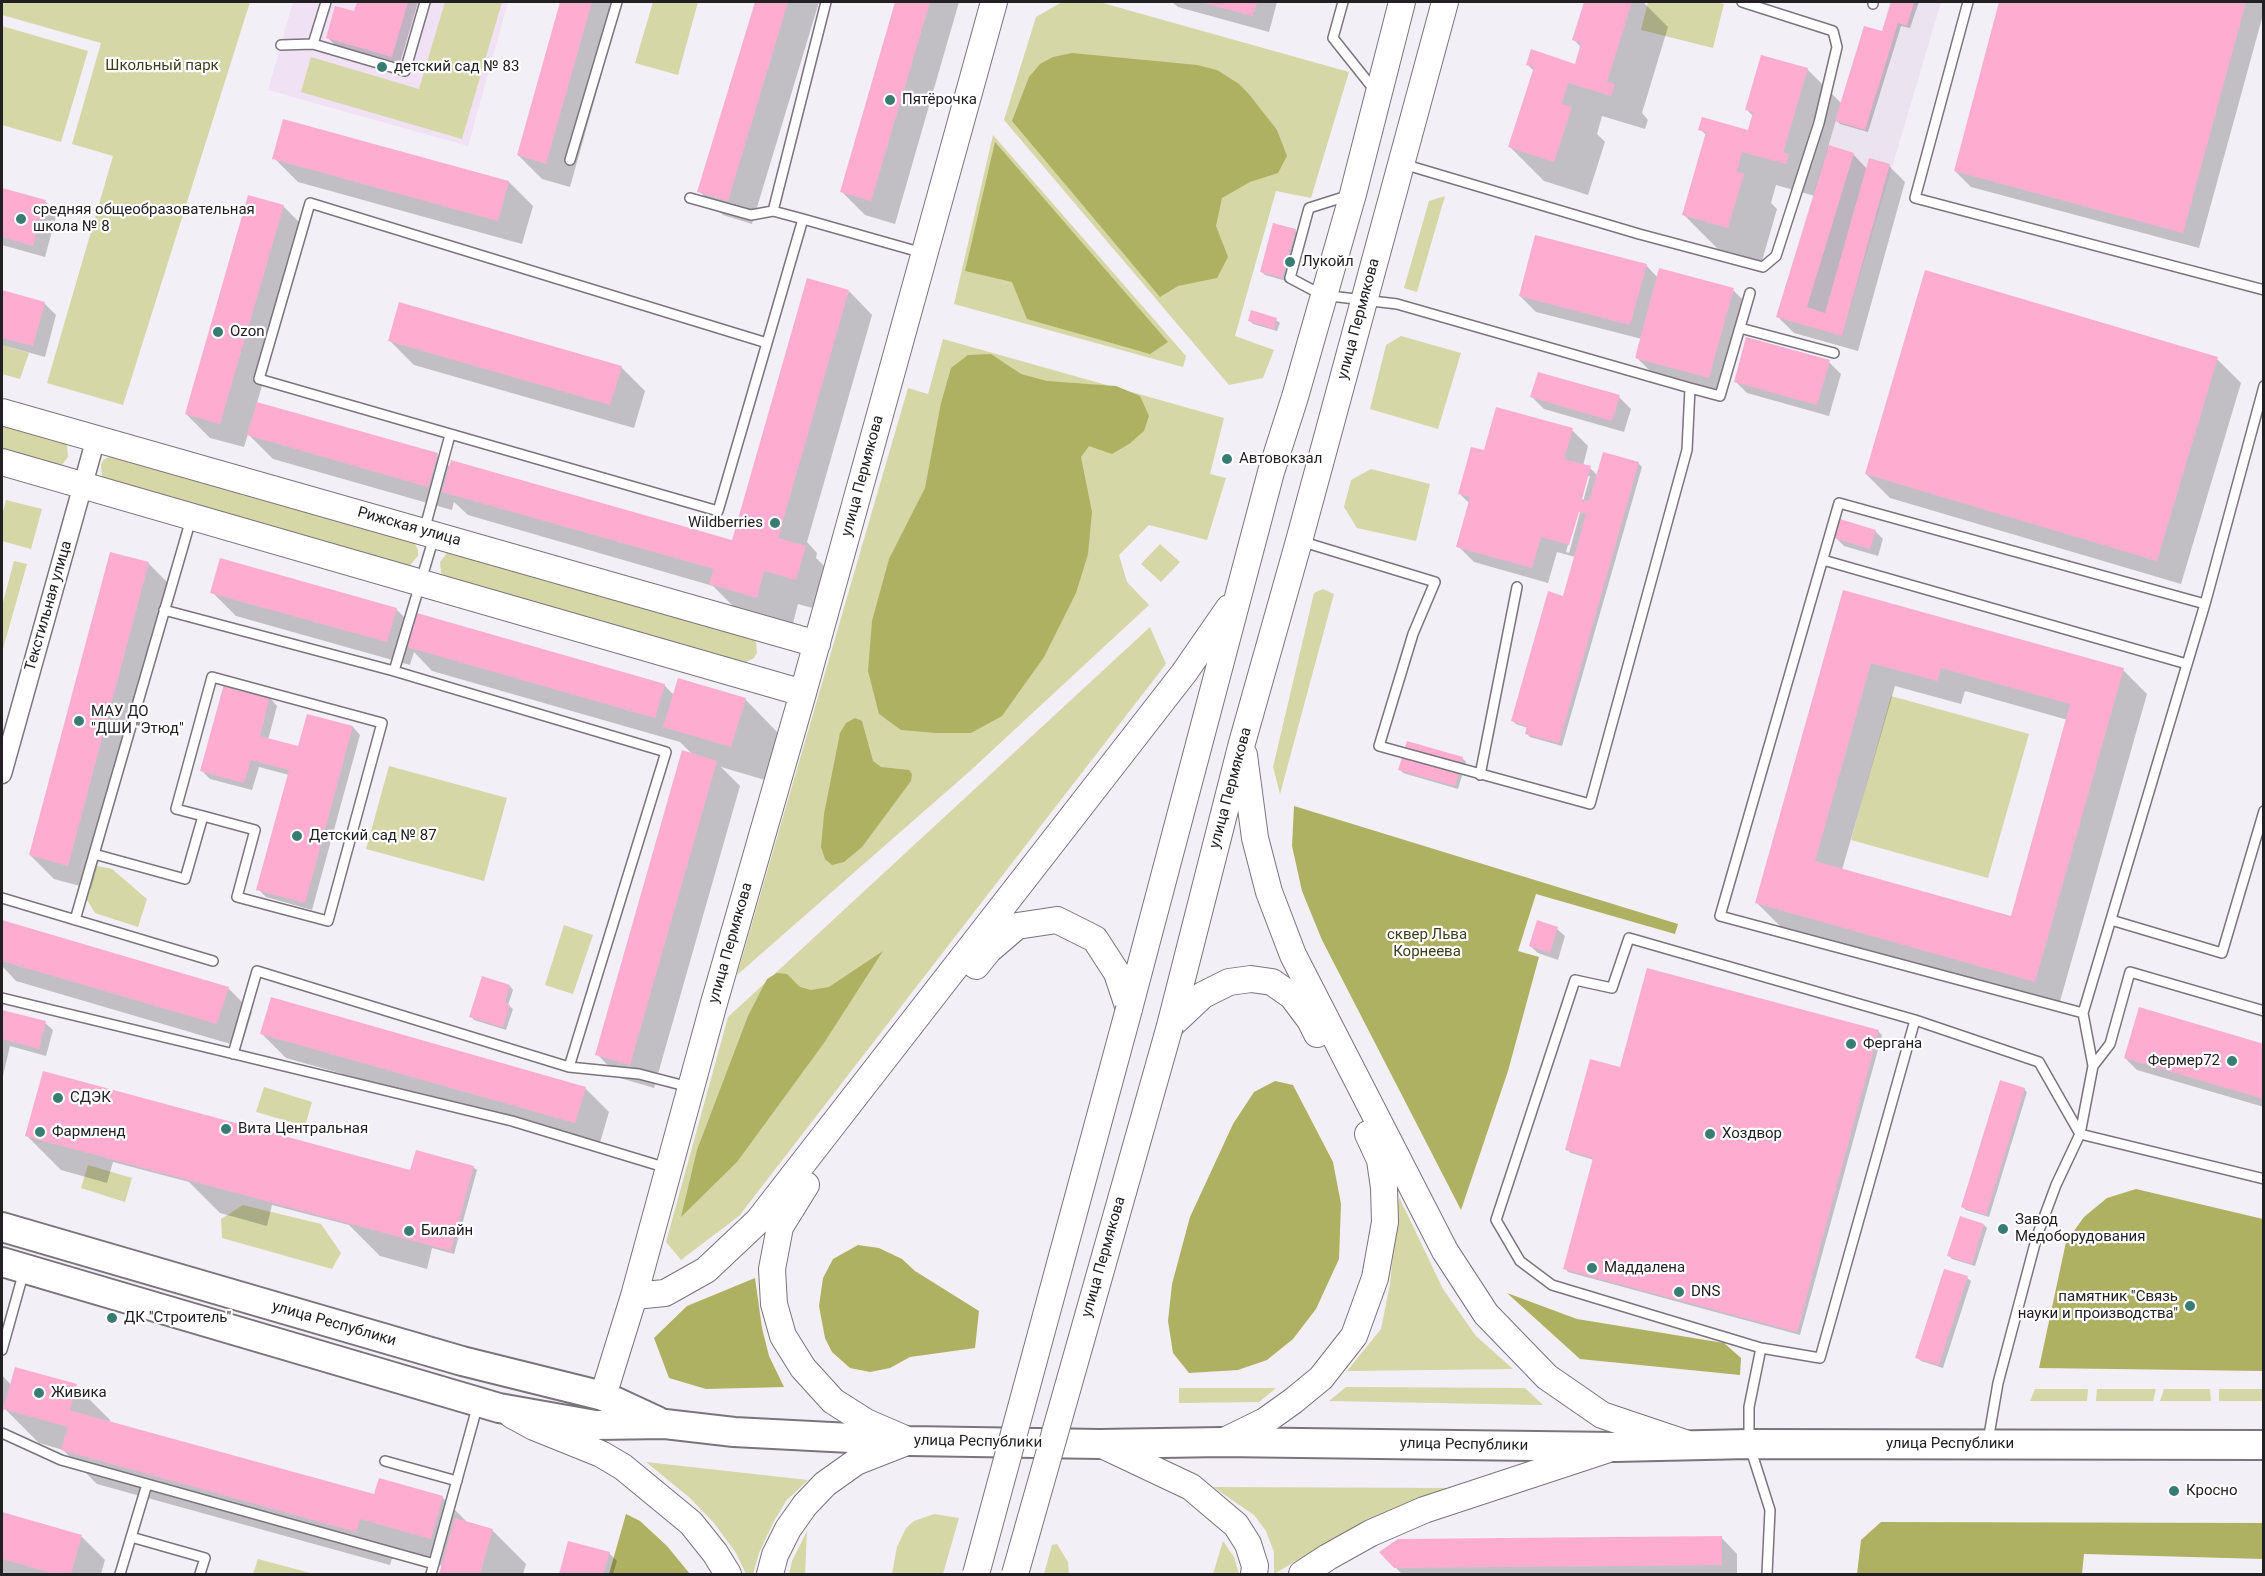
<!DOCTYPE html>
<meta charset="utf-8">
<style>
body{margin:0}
#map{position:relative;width:2265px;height:1576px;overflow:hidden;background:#f3eff6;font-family:Roboto,sans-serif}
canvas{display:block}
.frame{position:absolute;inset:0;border:3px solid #222023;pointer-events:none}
</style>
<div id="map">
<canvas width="2265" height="1576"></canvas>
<div class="frame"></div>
</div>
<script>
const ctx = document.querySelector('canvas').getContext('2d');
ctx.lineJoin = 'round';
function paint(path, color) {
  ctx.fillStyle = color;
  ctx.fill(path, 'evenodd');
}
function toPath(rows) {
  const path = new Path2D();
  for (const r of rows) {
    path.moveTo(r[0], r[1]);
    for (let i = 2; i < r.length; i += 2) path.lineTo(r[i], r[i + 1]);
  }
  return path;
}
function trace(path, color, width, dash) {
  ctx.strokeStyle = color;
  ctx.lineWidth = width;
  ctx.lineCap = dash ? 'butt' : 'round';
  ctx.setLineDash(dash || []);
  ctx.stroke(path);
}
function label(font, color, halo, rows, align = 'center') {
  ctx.font = font + ' Roboto,sans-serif';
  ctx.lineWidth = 4.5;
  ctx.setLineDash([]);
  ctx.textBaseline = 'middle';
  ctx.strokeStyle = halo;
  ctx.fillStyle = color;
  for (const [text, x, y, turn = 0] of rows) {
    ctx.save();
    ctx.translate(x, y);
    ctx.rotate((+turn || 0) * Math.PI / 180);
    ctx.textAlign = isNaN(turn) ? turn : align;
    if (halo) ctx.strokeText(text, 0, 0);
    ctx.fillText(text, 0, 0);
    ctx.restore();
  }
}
paint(toPath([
 [1890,2,1941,2,1842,336,1776,317,1864,26,1882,31]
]), '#ebe3f0');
paint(toPath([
 [293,2,508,2,468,146,268,90]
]), '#f0e1f4');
paint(toPath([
 [2,2,250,2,123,405,47,383,113,156,72,144,101,43,2,15],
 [445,2,502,2,462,139,301,92,311,57,419,89],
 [653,2,698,2,678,75,635,63],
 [1062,2,1099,2,1349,72,1311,198,1276,191,1235,336,1274,350,1263,378,1229,385,1004,120,1036,17],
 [1648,2,1716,2,1724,4,1713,48,1641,30],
 [2,26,88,51,61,142,2,125],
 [993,135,1186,356,1183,367,954,304],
 [1445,196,1417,292,1404,288,1429,201],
 [1401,336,1461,353,1438,429,1370,409,1386,345],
 [943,339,1224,418,1210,474,1226,478,1207,540,1149,525,1119,555,1127,582,1149,605,970,771,737,975,908,388,928,394],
 [2,345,29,353,20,379,2,374],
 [2,422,64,441,67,446,68,457,61,466,2,453],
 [113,455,413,540,418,550,418,556,410,565,405,566,105,481,102,476,101,465,103,460],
 [1371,469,1430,484,1416,541,1357,528,1344,507,1351,480],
 [6,500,42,509,31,549,2,541,2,516],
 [1160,544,1180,562,1161,582,1141,564],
 [453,551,752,637,756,642,757,653,754,658,744,663,445,577,441,573,440,562,447,553],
 [14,561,27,564,2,652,2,606],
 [1323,589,1334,594,1280,794,1273,767,1314,593],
 [1150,627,1166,664,739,1216,681,1260,666,1242,728,1017],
 [1891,696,2029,734,1988,878,1851,840],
 [389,766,507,798,484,881,366,849],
 [97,866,112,869,147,899,138,927,95,913,87,900],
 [564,925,593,935,573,994,545,985],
 [264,1087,312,1102,305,1126,256,1112],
 [88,1165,132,1178,125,1202,81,1188],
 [1399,1197,1443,1289,1476,1336,1513,1369,1347,1371,1381,1329,1390,1284],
 [243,1205,321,1224,341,1253,332,1269,222,1238,221,1219],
 [1346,1387,1525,1388,1543,1405,1329,1401],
 [1179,1388,1276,1388,1259,1402,1179,1403],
 [2035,1389,2088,1389,2087,1401,2030,1401],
 [2097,1389,2156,1389,2153,1401,2096,1401],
 [2164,1389,2210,1389,2211,1401,2160,1401],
 [2219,1389,2263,1389,2263,1401,2219,1401],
 [646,1462,808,1480,786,1501,773,1523,759,1553,753,1574,746,1574,736,1553,714,1523,690,1498],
 [1213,1487,1448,1488,1335,1538,1274,1574,1274,1552,1266,1531,1254,1515],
 [934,1514,959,1518,943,1574,892,1574,897,1547,906,1528,914,1521],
 [807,1531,805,1574,789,1574,792,1561],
 [1223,1541,1234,1557,1239,1574,1213,1574],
 [1057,1544,1068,1562,1069,1574,1044,1574,1052,1545],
 [258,1559,314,1574,253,1574]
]), '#d5d7a7');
paint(toPath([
 [1072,53,1197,65,1217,70,1239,84,1248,93,1277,130,1287,156,1278,173,1250,182,1222,198,1216,226,1228,257,1217,278,1178,286,1160,297,1012,121,1029,77,1040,64,1053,57],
 [995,142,1168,342,1150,354,1027,319,1012,282,965,271],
 [991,354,1021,374,1047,381,1116,386,1140,396,1149,416,1144,431,1129,444,1112,454,1089,446,1081,457,1092,512,1088,554,1076,593,1044,657,1002,716,971,733,936,733,901,730,879,714,868,671,872,621,889,559,925,488,941,403,951,368,968,355],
 [855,718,862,721,873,761,881,767,909,770,912,774,911,781,862,847,844,862,832,865,825,859,821,847,824,814,840,733,846,723],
 [1294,806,1678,924,1675,934,1536,894,1518,951,1539,957,1508,1071,1461,1210,1322,940,1302,891,1292,846],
 [883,951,824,1043,737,1162,681,1217,697,1150,748,1016,767,979,777,973,787,974,800,987,811,990,829,987],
 [1275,1081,1293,1085,1333,1162,1341,1204,1339,1259,1316,1309,1293,1339,1267,1360,1238,1370,1189,1373,1173,1353,1168,1321,1172,1284,1190,1217,1233,1124,1254,1092],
 [2136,1189,2263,1219,2263,1371,2039,1368,2066,1242,2084,1217,2107,1198],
 [858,1245,879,1248,902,1259,915,1271,979,1311,975,1348,910,1357,890,1368,870,1372,850,1368,832,1352,825,1338,819,1306,823,1278,833,1259],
 [755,1278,762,1328,769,1356,784,1387,706,1389,669,1378,654,1338,687,1306],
 [1507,1293,1577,1319,1724,1343,1741,1358,1740,1375,1580,1359],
 [626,1514,640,1521,667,1546,690,1574,609,1574],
 [1881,1522,2263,1523,2263,1559,2084,1554,2082,1574,1857,1574,1861,1540]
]), '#aeb161');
paint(toPath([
 [359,2,418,2,400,63,335,45,327,37,355,13],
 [562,2,622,2,570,187,542,179,518,155],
 [757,2,819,2,752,224,723,215,699,191],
 [896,2,959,2,895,224,865,215,841,191],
 [1172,2,1277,2,1269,32,1178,7],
 [1586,2,1643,2,1668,27,1642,113,1648,120,1645,129,1602,116,1597,134,1605,142,1588,195,1544,181,1509,146,1534,71,1527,64,1576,65,1581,47,1574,40],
 [1893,2,1919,2,1910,28,1901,26,1868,132,1840,124,1836,120,1828,147,1853,154,1867,169,1889,166,1905,182,1858,351,1794,333,1777,316,1815,196,1776,185,1771,203,1777,209,1762,261,1718,249,1684,215,1707,136,1700,129,1749,132,1753,116,1747,110,1807,69,1842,104,1883,33],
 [2001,2,2264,2,2264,11,2199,248,1971,187,1955,171],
 [285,120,509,182,533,206,522,244,298,182,274,158],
 [2,189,45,201,57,213,45,257,2,245],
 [283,206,307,230,257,403,437,455,451,468,733,542,849,291,872,315,807,542,817,553,816,558,839,581,830,613,798,604,791,631,745,618,713,586,468,515,454,502,452,510,273,459,248,434,244,447,210,438,186,414],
 [1295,230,1298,234,1286,281,1265,275,1262,272],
 [1646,265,1658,278,1733,290,1749,306,1725,393,1653,374,1637,358,1642,339,1536,312,1520,296],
 [2,291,44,303,56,315,45,357,2,345],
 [1249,320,1276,320,1280,323,1277,331,1253,324],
 [390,341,621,367,645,391,634,428,414,365],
 [2217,359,2241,383,2181,584,1890,498,1866,474],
 [1829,362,1841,374,1829,416,1747,393,1735,381],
 [1532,397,1619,397,1631,409,1624,432,1544,409],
 [1572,430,1588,446,1583,466,1590,468,1598,476,1638,463,1642,467,1562,746,1530,737,1526,733,1528,728,1516,724,1513,721,1564,598,1575,557,1557,552,1548,583,1474,562,1458,546,1469,503,1459,493,1485,452],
 [1587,476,1590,476,1569,553,1566,552],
 [1875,531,1883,539,1878,556,1844,546,1836,538],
 [148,563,172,587,91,889,54,879,30,855],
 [212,592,396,609,414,627,664,685,674,695,745,699,779,734,765,780,721,767,740,786,654,1088,620,1078,597,1054,694,756,680,742,432,671,414,652,410,665,236,616],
 [1844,592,2123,670,2147,694,2059,1005,1781,927,1757,903],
 [1895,686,1961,704,1965,691,2068,720,2012,918,1842,870],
 [270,698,277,706,268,740,299,748,308,715,353,727,360,735,312,910,266,897,258,889,289,775,259,767,252,790,210,779,202,771],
 [1462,758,1466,762,1458,789,1403,773,1400,769],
 [2,921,228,988,252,1012,241,1047,16,981,2,966],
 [1557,929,1565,936,1558,960,1538,953,1530,946],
 [483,978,510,986,513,990,508,1005,513,1009,506,1030,474,1020,471,1016],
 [2,1011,45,1023,53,1030,46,1056,10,1046,2,1080],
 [1878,1031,1882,1035,1800,1335,1568,1272,1565,1268,1594,1160,1571,1153,1567,1150,1621,1069],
 [262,1034,585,1088,609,1112,599,1146,286,1058],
 [2264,1046,2264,1107,2137,1070,2125,1058],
 [2024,1089,2027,1092,1989,1217,1966,1210,1963,1207],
 [27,1136,410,1171,473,1167,477,1170,454,1254,432,1248,427,1269,380,1256,349,1225,272,1205,267,1226,220,1213,189,1182,113,1162,107,1183,61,1170],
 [1984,1225,1987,1228,1975,1266,1952,1259,1949,1256],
 [1967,1278,1971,1281,1943,1368,1921,1361,1917,1357],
 [2,1375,11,1385,76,1386,110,1420,110,1422,375,1496,442,1497,468,1523,492,1530,526,1564,523,1574,441,1574,443,1566,394,1552,390,1565,97,1484,63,1450,39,1443,4,1408,2,1416],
 [2,1514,82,1537,105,1560,101,1574,2,1574],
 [1721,1537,1737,1554,1737,1574,1402,1574,1395,1567],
 [569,1542,609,1553,617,1561,613,1574,561,1574]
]), '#0003');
paint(toPath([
 [357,2,408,2,392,57,326,38,335,6,354,11],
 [560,2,592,2,546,164,517,155],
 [755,2,788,2,728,201,697,192],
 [895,2,930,2,871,201,840,192],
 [1200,2,1257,2,1253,16],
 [1584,2,1632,2,1607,82,1615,84,1611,96,1568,83,1562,104,1572,107,1554,162,1508,147,1534,67,1526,65,1531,49,1575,64,1581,43,1572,40],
 [1891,2,1914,2,1907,26,1898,23,1865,130,1835,121,1864,26,1882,31],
 [1999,2,2246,2,2183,233,1954,171],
 [1761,55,1808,68,1783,153,1789,154,1786,164,1742,152,1737,172,1744,174,1728,228,1682,215,1706,132,1698,130,1702,117,1748,130,1753,112,1745,110],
 [283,119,509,181,498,221,272,159],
 [1829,145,1854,153,1807,307,1825,313,1869,158,1890,164,1842,336,1776,317],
 [2,188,46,200,33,246,2,237],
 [248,195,284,205,220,424,185,414],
 [1273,223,1296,229,1282,278,1260,272],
 [1535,235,1647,264,1630,325,1519,296],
 [1659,268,1734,288,1709,378,1635,358],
 [1925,270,2218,357,2157,561,1865,474],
 [807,278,849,290,778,538,806,546,796,580,764,571,757,598,709,584,714,569,442,492,451,460,732,540],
 [2,290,45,302,33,346,2,338],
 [399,302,622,366,610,405,388,341],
 [1251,310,1277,318,1274,329,1248,321],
 [1746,337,1830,360,1817,405,1734,382],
 [1538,372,1620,395,1612,421,1530,397],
 [257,402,438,453,428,487,247,435],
 [1496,407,1573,428,1564,459,1591,466,1582,499,1589,501,1603,452,1639,462,1559,743,1525,734,1527,726,1511,721,1548,591,1563,596,1586,514,1579,512,1569,545,1541,537,1532,568,1456,547,1470,497,1458,494,1471,447,1484,450],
 [1840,519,1876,530,1870,549,1834,538],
 [110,552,149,562,68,866,29,855],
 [220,558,397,608,387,642,210,593],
 [1843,590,2124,668,2035,982,1755,903],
 [1871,663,1937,681,1941,668,2070,704,2011,916,1815,861],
 [417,613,665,684,655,718,407,647],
 [678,678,746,698,731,747,663,727],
 [224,684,270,697,260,736,298,746,307,714,353,726,305,903,256,890,289,770,251,760,244,783,200,771],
 [1407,741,1463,757,1455,786,1398,770],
 [682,750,717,761,630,1065,595,1055],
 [2,920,229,987,217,1024,2,961],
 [1537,920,1558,927,1550,953,1529,946],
 [1647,968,1879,1030,1797,1332,1563,1269,1593,1158,1565,1150,1590,1059,1620,1067],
 [482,976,510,985,505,1003,510,1005,503,1027,469,1017],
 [271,997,586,1087,575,1123,260,1034],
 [2139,1007,2264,1044,2264,1099,2124,1058],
 [2,1010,46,1021,39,1049,2,1039],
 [43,1071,410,1170,416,1150,474,1166,451,1251,25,1136],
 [2000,1080,2025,1088,1986,1215,1961,1207],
 [1960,1216,1984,1224,1972,1264,1947,1256],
 [1944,1269,1968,1276,1939,1365,1915,1358],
 [15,1367,77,1384,70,1410,72,1411,374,1494,379,1478,443,1496,431,1539,360,1519,356,1532,61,1450,68,1427,3,1409],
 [2,1512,82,1535,71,1574,55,1574,2,1559],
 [455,1518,493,1529,480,1574,439,1574],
 [1722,1536,1722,1565,1394,1568,1379,1552,1398,1539],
 [568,1541,610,1552,603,1574,559,1574]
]), '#feadd0');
const lane = toPath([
 [1343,2,1333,38,1376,92],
 [1968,2,1915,198,2264,290],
 [1873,4,1873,2],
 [313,44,326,2],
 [281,45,313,44,405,71,425,2],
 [570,160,617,2],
 [1403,164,1639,234,1763,267,1776,256,1819,123,1837,47,1833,31,1742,2],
 [690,198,751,215,773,211],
 [803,219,773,211,826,2],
 [1740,328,1834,353],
 [767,343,310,203,259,379,718,511,767,343,803,219,923,253],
 [1690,388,1720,396,1750,293],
 [424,531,450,435],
 [1300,541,1435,582,1413,634,1379,746,1590,804,1687,450,1690,388,1397,304,1322,295,1290,278,1309,208,1350,195],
 [1823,560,2187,664],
 [2205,604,2264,386],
 [164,610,394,671,666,752,569,1067],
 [394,671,434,537],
 [1480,775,1517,587],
 [94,854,191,519],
 [2,898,213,961],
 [75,920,94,854,185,879,203,816,176,809,212,677,382,723,328,921,237,897,255,830,203,816],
 [2111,920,2222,953,2264,811],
 [2,998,512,1121,667,1168],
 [2083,1013,1720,916,1839,503,2205,604,2083,1013,2093,1066],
 [1915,1020,1820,1358,1761,1348,1552,1285,1520,1261,1496,1220,1575,980,1612,988,1629,938,1915,1020,2039,1062,2080,1134],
 [233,1054,257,971,569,1067,639,1074,689,1087],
 [2080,1134,2093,1066,2110,1044,2130,972,2264,1011],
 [1761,1348,1749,1407,1749,1444,1770,1510,1767,1574],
 [2,1350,24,1271],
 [2,1433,61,1460,434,1564],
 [1988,1441,1998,1383,2037,1236,2056,1185,2080,1134,2264,1179],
 [385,1461,457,1481],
 [131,1537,205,1558,200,1574],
 [120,1574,147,1484],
 [431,1574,478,1404]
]);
const street = toPath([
 [2,774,96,438]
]);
const secondary = toPath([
 [2,412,817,644],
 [2,462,803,693],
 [1244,755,1255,838,1269,892,1293,955,1445,1251,1486,1314,1547,1377,1602,1415,1685,1443],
 [976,966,989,950,1017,926,1057,920,1095,939,1117,973,1129,1009],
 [1129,1009,1271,472,1295,397,1353,194,1402,2],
 [1170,1026,1242,743,1299,541,1445,2],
 [1170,1026,1203,995,1229,982,1251,979,1272,982,1292,996,1310,1020,1317,1034],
 [806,1185,780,1227,772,1269,774,1304,783,1336,803,1368,833,1401,866,1422,903,1438],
 [634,1296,665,1293,706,1270,758,1221,1184,673,1229,608],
 [603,1396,634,1296,714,1003,803,693,994,2],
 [512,1415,534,1427,601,1454,623,1467,691,1523,715,1553,728,1574],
 [1222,1442,1265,1421,1293,1401,1321,1378,1354,1336,1375,1278,1385,1222,1384,1188,1380,1160,1368,1134],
 [1100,1444,1191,1487,1236,1525,1248,1544,1255,1566,1254,1574],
 [770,1574,775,1555,788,1529,805,1505,825,1484,856,1462,907,1442],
 [1302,1574,1328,1557,1371,1533,1424,1510,1606,1450]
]);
const primary = toPath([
 [2,1227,462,1361,603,1396,657,1421],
 [2,1262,499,1408,595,1425,665,1424,734,1432,909,1441,1100,1444,1222,1442,1615,1447,1749,1444,2264,1445]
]);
trace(lane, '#79757b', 12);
trace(street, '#79757b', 21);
trace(secondary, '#79757b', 28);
trace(primary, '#79757b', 32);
trace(lane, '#fff', 9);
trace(street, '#fff', 18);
trace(secondary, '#fff', 26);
trace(primary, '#fff', 28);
const secondaryBridge = toPath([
 [976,1574,1129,1009],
 [1015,1574,1170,1026]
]);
trace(secondaryBridge, '#79757b', 28, []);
trace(secondaryBridge, '#fff', 26);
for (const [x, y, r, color] of [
 [382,67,6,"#387d73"],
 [890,100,6,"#387d73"],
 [21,219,6,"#387d73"],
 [1290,262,6,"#387d73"],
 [218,332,6,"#387d73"],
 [1227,459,6,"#387d73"],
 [775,523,6,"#387d73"],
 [79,721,6,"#387d73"],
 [297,836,6,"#387d73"],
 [1851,1044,6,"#387d73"],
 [2232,1061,6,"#387d73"],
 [58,1098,6,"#387d73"],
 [226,1129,6,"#387d73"],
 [40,1132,6,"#387d73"],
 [1710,1134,6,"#387d73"],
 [2003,1229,6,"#387d73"],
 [409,1231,6,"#387d73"],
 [1592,1268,6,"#387d73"],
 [1679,1292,6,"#387d73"],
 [2190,1306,6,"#387d73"],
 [112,1318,6,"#387d73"],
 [39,1393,6,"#387d73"],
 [2174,1491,6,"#387d73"]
]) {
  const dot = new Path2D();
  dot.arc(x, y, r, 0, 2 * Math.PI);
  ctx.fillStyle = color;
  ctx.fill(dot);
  trace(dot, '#fff', 2);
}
label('15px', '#3d3e1b', '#fff', [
 ["Школьный парк",162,66],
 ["сквер Льва",1427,935],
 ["Корнеева",1427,952]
]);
label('15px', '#222023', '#fff', [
 ["детский сад № 83",394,67],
 ["Пятёрочка",902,100],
 ["средняя общеобразовательная",33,210],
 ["школа № 8",33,227],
 ["Лукойл",1302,262],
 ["Ozon",230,332],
 ["Автовокзал",1239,459],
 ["Wildberries",763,523,"right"],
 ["МАУ ДО",91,712],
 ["\"ДШИ \"Этюд\"",91,729],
 ["Детский сад № 87",309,836],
 ["Фергана",1863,1044],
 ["Фермер72",2220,1061,"right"],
 ["СДЭК",70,1098],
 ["Вита Центральная",238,1129],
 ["Фармленд",52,1132],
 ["Хоздвор",1722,1134],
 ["Завод",2015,1220],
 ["Медоборудования",2015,1237],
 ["Билайн",421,1231],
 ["Маддалена",1604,1268],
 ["DNS",1691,1292],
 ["памятник \"Связь",2178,1297,"right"],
 ["науки и производства\"",2178,1314,"right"],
 ["ДК \"Строитель\"",124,1318],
 ["Живика",51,1393],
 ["Кросно",2186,1491]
], 'left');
label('15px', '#222023', '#fff', [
 ["улица Пермякова",1359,319,-75],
 ["улица Пермякова",863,476,-75],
 ["Рижская улица",409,527,16],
 ["Текстильная улица",49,606,-74],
 ["улица Пермякова",1231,788,-75],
 ["улица Пермякова",731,943,-74],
 ["улица Пермякова",1104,1257,-74],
 ["улица Республики",334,1324,16],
 ["улица Республики",978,1442,1],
 ["улица Республики",1950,1444],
 ["улица Республики",1464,1445,1]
]);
</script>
